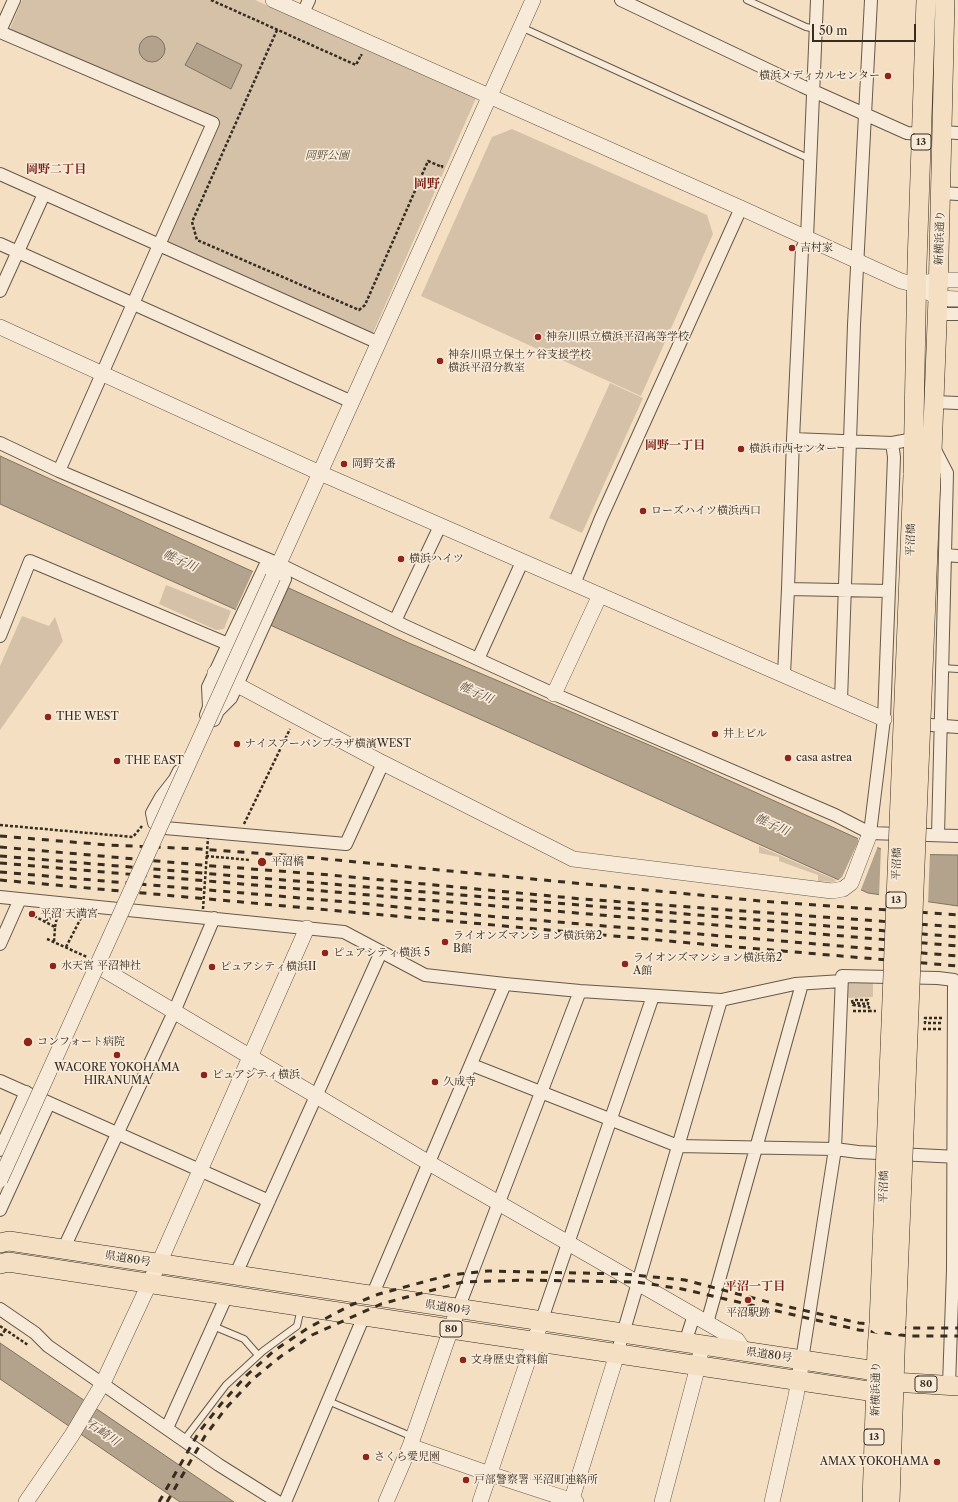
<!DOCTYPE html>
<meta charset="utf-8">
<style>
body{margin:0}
#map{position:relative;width:958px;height:1502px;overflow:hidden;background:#f4dfc3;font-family:"Libre Caslon Text",serif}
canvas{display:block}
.scale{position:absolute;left:812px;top:24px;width:104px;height:18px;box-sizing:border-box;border:2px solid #362c20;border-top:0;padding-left:5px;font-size:12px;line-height:14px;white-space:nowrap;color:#362c20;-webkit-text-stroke:3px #f8ead8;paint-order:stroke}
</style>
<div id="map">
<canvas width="958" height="1502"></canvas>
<div class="scale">50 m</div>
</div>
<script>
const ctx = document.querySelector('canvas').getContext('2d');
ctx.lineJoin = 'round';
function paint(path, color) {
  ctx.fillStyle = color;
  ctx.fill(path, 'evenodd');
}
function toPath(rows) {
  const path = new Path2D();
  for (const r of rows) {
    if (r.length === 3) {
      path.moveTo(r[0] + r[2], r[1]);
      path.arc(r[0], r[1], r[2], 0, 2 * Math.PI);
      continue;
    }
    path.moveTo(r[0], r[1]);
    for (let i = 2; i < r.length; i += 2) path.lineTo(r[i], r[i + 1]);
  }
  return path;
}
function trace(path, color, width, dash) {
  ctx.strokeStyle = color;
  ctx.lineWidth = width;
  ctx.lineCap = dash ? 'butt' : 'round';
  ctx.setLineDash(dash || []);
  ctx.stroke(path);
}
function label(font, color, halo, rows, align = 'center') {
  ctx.font = font + ' "Libre Caslon Text","Noto Serif JP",serif';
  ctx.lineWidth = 3.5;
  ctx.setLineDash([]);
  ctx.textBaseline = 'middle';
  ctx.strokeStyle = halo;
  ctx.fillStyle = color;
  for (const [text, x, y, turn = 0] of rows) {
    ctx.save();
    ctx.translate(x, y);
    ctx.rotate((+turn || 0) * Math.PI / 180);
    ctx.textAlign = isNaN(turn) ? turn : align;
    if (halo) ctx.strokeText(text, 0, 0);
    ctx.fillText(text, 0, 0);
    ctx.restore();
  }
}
paint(toPath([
 [22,0,255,0,476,98,372,335,166,244,219,122,10,29],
 [512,129,707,215,713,234,641,396,421,296,492,137],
 [610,383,643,398,582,533,549,518],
 [166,585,231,611,224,629,216,630,159,604],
 [22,616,49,626,55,617,63,641,0,730,0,666],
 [759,846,836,880,834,882,818,881,818,875,779,861,779,857,759,853],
 [873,980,873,997,846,998,847,981]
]), '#d4c1a7');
const water = toPath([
 [152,49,13],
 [197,43,242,65,231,89,185,65,197,43],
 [0,456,409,643,675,756,892,854,958,855,958,906,868,893,0,504,0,456],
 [0,1343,201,1480,234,1502,180,1502,0,1379,0,1343]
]);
paint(water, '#b3a28c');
trace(water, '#817361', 1);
paint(toPath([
 [254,569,264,574,245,616,235,611],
 [858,837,878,846,860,892,837,881,842,877,858,842],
 [881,847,893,852,930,852,928,904,879,897]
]), '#f4dfc3');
const service = toPath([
 [747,0,806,27,816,29],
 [521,27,810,159],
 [942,668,958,669],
 [213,1326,244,1339,258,1355],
 [328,1401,413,1437],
 [184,1440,226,1385,263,1351,297,1326,301,1308]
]);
const minor = toPath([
 [621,0,802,86,907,133,922,134],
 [303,13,309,0],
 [0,31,14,0],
 [0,32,213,123,59,471],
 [942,132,958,133],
 [0,174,379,343],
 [941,193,958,194],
 [0,244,352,402],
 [0,291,44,194],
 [938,320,943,314,958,314],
 [934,402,958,403],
 [793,439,892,443],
 [0,443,59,471,279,564,403,625,554,694,835,815,870,833,958,836],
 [933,446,947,473,938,835],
 [945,555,958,556],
 [574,584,601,518,741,208],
 [788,589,889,591],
 [395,621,440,526],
 [0,636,30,561,228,644],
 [478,659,522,562],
 [784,675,788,589,793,439,802,249,807,238,817,0],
 [841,700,854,325,871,0],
 [206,715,209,707,208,687,265,566,278,564],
 [214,720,218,711,231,698,285,579,279,564],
 [931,725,958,727],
 [179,771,175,779,161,797,152,813,154,823,165,828,346,844,383,763],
 [870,833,884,719,894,457,892,443,914,439],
 [0,897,344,932,425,975,505,984,580,991,721,1000,795,984,842,981],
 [0,944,20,899],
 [472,1065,678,1146,835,1149,858,1152,958,1157],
 [0,1081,269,1201],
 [0,1150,26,1092],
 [0,1210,49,1103],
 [63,1250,174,1012,214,918],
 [235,1276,381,952],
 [372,1296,505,984],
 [0,1309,35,1333,48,1346,219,1465,278,1502],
 [458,1309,580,991],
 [541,1322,653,996],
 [707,1323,802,984],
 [685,1343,694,1315],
 [617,1354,721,1000],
 [802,1360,835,1149,842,976,938,978,954,980,953,1270,949,1385],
 [167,1428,227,1295],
 [285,1502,364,1316]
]);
const tertiary = toPath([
 [273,0,741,208,901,281,917,285,938,298,958,299],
 [928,282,939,280,958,280],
 [0,327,320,473,884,719],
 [273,577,533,0],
 [215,673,383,763,573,859,832,891,843,889,851,883,870,833],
 [554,694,600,595],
 [101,968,429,1163,737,1340,745,1352],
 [410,1446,490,1474,576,1502],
 [26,1502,72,1435,103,1383,164,1252,307,928],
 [386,1502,410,1446,458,1309],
 [480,1502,541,1322],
 [571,1502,617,1354],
 [662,1502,698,1366,702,1345],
 [772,1502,796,1396,802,1360]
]);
const primary = toPath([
 [913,475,917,264,926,0],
 [931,477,938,298,945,0],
 [0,1243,9,1241,876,1371,893,1382],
 [0,1264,8,1262,444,1328,875,1392,893,1382,958,1386],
 [872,1502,877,1349,879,1324],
 [890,1502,896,1325]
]);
trace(service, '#665949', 8);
trace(minor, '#665949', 14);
trace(tertiary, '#665949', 16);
trace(primary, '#362c20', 20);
trace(toPath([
 [211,0,356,65,361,55,362,56],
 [277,30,192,222,197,240,359,310,365,305,428,161,442,167,442,165],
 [757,449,780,450],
 [244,824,290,729],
 [0,825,133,837,142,826],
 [206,856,250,860],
 [34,916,55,927,54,942],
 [45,920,51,918],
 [55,927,57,917],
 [47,939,87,957],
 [66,947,81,918],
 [852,1003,868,1004,868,1000,853,1000],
 [853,1011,869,1011],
 [941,1023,925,1023,925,1018,942,1018],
 [923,1029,942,1029],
 [0,1326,28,1345],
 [0,1334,2,1335,5,1330]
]), '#362c20', 2.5, [3, 2]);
trace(service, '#f8ead8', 6);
trace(minor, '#f8ead8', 12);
trace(tertiary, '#f8ead8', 15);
trace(primary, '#f4dfc3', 19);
trace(toPath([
 [0,836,108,845,200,849,295,856,761,901,958,915],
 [0,847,201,865,330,875,582,899,958,927],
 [0,856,958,937],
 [0,863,958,946],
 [0,872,359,903,487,916,958,956],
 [0,880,713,945,958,966],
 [159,1502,199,1432,221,1404,247,1375,275,1350,308,1328,351,1305,379,1294,449,1275,488,1271,623,1274,685,1280,776,1304,859,1323,911,1328,958,1328],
 [167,1502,205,1436,226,1408,253,1379,280,1357,312,1335,381,1304,463,1282,526,1280,637,1282,682,1289,859,1330,910,1336,958,1336]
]), '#362c20', 3, [7, 7]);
const tertiaryBridge = toPath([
 [0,1180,273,577]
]);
const primaryBridge = toPath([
 [879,1324,913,475],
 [896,1325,931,477]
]);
trace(tertiaryBridge, '#665949', 16, []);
trace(primaryBridge, '#362c20', 20, []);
trace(toPath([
 [203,909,208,838],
 [852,1000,853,1005,869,1007,869,1011,876,1011]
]), '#362c20', 2.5, [3, 2]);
trace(tertiaryBridge, '#f8ead8', 15);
trace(primaryBridge, '#f4dfc3', 19);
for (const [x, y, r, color] of [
 [888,76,4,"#8f2418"],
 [792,248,4,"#8f2418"],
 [538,337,4,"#8f2418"],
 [440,361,4,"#8f2418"],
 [741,449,4,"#8f2418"],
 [344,464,4,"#8f2418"],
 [643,511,4,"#8f2418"],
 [401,559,4,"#8f2418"],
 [48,717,4,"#8f2418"],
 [715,734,4,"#8f2418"],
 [237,744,4,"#8f2418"],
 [788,758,4,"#8f2418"],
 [117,761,4,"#8f2418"],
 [262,862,5,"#8f2418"],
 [32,914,4,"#8f2418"],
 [445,942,4,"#8f2418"],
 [325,953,4,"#8f2418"],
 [625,964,4,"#8f2418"],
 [53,966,4,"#8f2418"],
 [212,967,4,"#8f2418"],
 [28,1042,5,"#8f2418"],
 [117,1055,4,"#8f2418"],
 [204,1075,4,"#8f2418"],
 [435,1082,4,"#8f2418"],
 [748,1300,4,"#8f2418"],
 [463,1360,4,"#8f2418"],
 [366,1457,4,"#8f2418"],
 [937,1462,4,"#8f2418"],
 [466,1480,4,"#8f2418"]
]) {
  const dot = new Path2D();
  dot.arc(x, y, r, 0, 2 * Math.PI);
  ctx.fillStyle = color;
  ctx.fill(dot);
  trace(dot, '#f8ead8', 1.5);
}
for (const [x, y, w] of [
 [921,142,20],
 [896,900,20],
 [451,1329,22],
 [926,1384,22],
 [874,1437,20]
]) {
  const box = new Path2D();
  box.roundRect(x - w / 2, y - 8, w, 16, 3);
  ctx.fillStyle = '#f8ead8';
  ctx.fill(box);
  trace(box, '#362c20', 1);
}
label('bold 10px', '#362c20', null, [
 ["13",921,142],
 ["13",896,900],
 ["80",451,1329],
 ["80",926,1384],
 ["13",874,1437]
]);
label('11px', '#362c20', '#f8ead8', [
 ["横浜メディカルセンター",880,76,"right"],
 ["吉村家",800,248],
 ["神奈川県立横浜平沼高等学校",546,337],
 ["神奈川県立保土ケ谷支援学校",448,355],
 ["横浜平沼分教室",448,368],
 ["横浜市西センター",749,449],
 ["岡野交番",352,464],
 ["ローズハイツ横浜西口",651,511],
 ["横浜ハイツ",409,559],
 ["THE WEST",56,717],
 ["井上ビル",723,734],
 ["ナイスアーバンプラザ横濱WEST",245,744],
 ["casa astrea",796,758],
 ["THE EAST",125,761],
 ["平沼橋",271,862],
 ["平沼 天満宮",40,914],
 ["ライオンズマンション横浜第2",453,936],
 ["B館",453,949],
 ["ピュアシティ横浜 5",333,953],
 ["ライオンズマンション横浜第2",633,958],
 ["A館",633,971],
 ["水天宮 平沼神社",61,966],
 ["ピュアシティ横浜II",220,967],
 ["コンフォート病院",37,1042],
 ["WACORE YOKOHAMA",117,1068,"center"],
 ["HIRANUMA",117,1081,"center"],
 ["ピュアシティ横浜",212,1075],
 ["久成寺",443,1082],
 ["平沼駅跡",748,1313,"center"],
 ["文身歴史資料館",471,1360],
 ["さくら愛児園",374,1457],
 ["AMAX YOKOHAMA",929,1462,"right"],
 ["戸部警察署 平沼町連絡所",474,1480]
], 'left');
label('italic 11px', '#564a3b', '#f8ead8', [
 ["岡野公園",327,156]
]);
label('11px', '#362c20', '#f8ead8', [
 ["新横浜通り",940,238,-88],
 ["平沼橋",911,540,-88],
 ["平沼橋",897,864,-88],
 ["平沼橋",884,1187,-88],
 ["県道80号",128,1259,9],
 ["県道80号",448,1308,9],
 ["県道80号",769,1355,8],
 ["新横浜通り",876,1389,-89]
]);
label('bold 12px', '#7a1f14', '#f8ead8', [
 ["岡野二丁目",56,170],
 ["岡野一丁目",675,446],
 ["平沼一丁目",755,1287]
]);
label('italic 12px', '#5c4f40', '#f8ead8', [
 ["帷子川",180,561,24],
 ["帷子川",476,693,24],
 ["帷子川",772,825,24],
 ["石崎川",103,1433,34]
]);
label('bold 13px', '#7a1f14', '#f8ead8', [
 ["岡野",427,184]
]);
</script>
